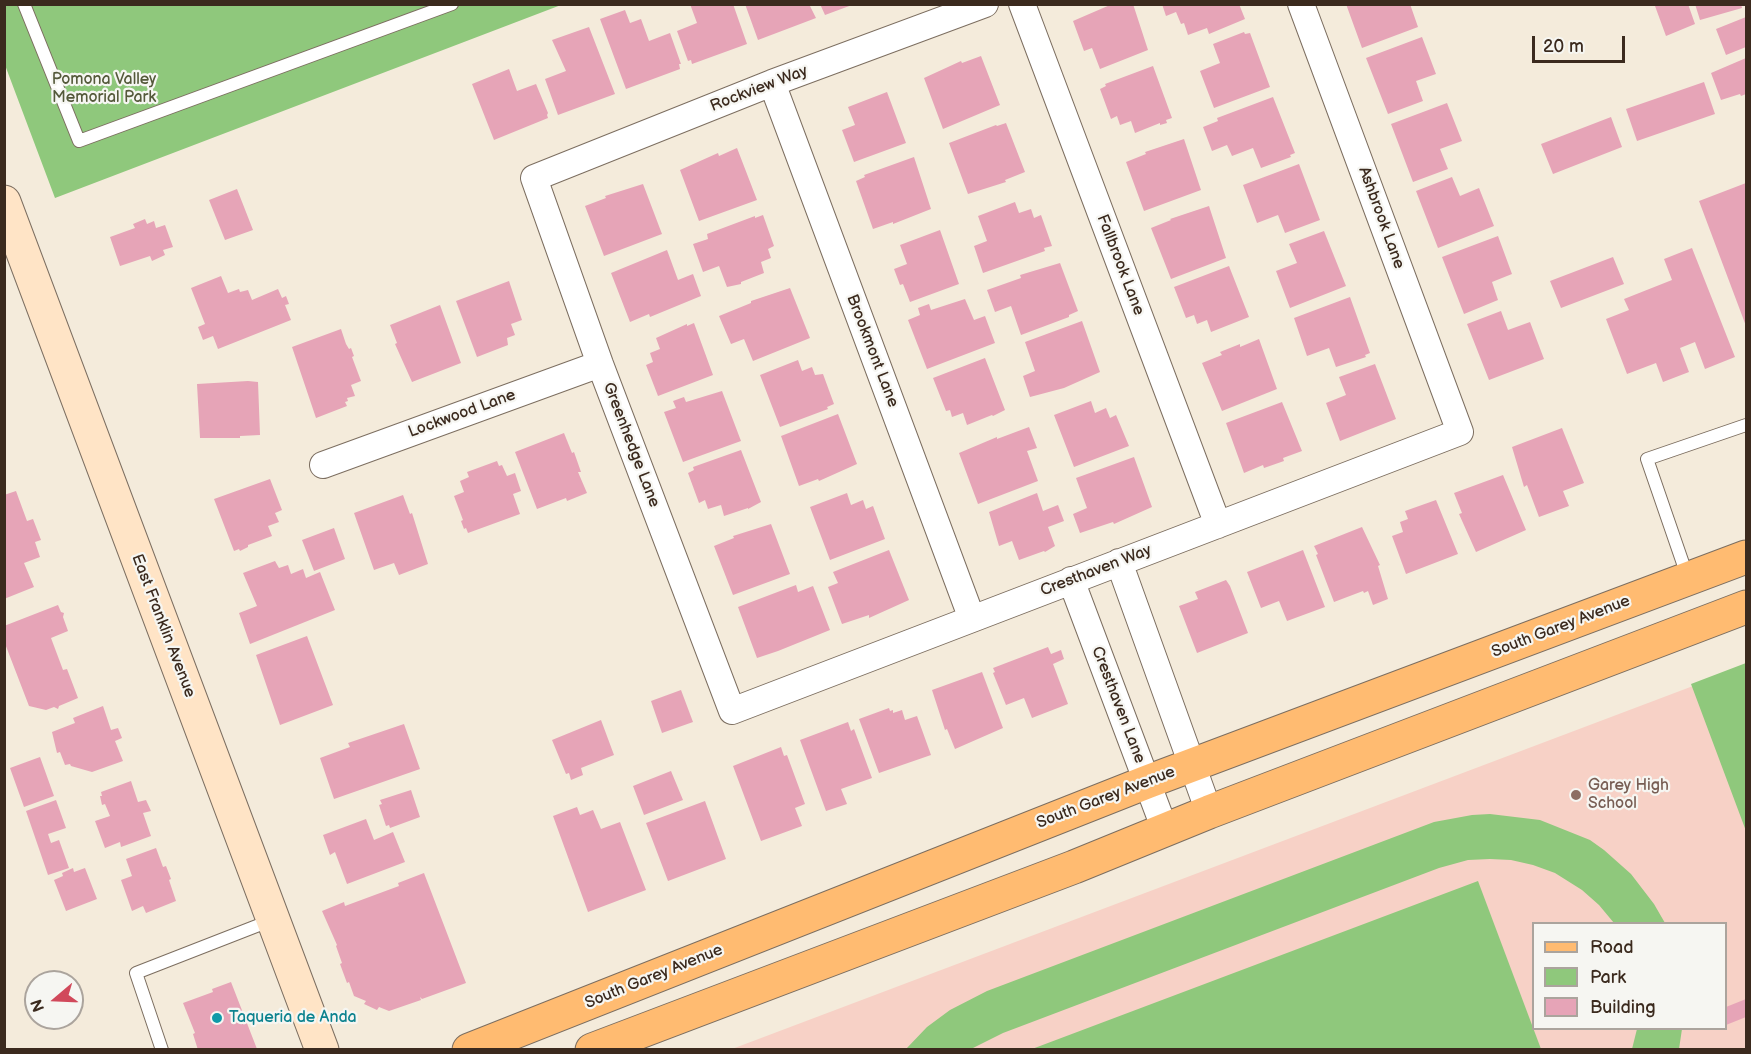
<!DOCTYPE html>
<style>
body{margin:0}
#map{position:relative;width:1751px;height:1054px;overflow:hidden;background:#f4ebdb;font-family:"Balsamiq Sans",sans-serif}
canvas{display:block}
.frame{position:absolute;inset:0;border:6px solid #3b2a1e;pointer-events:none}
.legend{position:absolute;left:1532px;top:922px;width:195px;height:108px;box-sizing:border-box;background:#f6f6f2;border:2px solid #aba49d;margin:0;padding:8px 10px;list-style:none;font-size:18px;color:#3b2a1e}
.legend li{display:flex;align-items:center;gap:12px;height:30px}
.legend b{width:30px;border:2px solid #aba49d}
.north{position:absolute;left:24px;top:970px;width:60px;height:60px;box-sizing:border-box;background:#f6f6f2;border:2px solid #aba49d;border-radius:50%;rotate:251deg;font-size:16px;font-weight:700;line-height:24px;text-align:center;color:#3b2a1e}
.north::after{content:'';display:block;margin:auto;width:21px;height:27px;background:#d1495b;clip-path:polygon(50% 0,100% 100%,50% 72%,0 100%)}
.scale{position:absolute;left:1532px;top:36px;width:93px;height:27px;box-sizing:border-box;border:3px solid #3b2a1e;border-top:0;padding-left:8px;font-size:18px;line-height:21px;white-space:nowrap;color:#3b2a1e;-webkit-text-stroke:4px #f6f6f2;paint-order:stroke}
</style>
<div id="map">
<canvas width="1751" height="1054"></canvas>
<div class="frame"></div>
<ul class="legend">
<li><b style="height:8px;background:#ffbb71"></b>Road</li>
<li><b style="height:16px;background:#8fc87c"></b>Park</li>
<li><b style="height:16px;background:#e6a4b7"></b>Building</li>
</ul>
<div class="north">N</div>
<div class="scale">20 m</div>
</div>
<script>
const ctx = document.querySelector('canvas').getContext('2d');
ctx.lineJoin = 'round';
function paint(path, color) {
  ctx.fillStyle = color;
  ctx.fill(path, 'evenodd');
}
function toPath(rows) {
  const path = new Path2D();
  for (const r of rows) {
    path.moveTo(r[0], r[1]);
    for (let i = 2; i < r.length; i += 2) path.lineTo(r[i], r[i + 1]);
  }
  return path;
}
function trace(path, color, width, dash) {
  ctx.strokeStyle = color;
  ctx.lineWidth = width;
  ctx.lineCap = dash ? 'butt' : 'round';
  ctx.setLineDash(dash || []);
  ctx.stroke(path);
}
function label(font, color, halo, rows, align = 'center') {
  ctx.font = font + ' "Balsamiq Sans",sans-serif';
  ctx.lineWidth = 4.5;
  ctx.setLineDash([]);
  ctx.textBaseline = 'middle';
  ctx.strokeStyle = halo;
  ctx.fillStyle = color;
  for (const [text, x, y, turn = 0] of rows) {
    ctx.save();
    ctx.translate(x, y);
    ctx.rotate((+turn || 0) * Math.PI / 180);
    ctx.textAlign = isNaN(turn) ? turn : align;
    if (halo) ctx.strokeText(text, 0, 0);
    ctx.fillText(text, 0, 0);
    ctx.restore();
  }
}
paint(toPath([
 [1746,666,1746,1049,732,1049],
 [1534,924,1726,924,1726,1028,1534,1028]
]), '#f7d1c6');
paint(toPath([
 [5,5,561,5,55,198,5,65],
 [1746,663,1746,831,1691,684],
 [1490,814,1540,820,1590,840,1604,850,1631,874,1654,904,1665,923,1614,923,1599,905,1582,890,1555,873,1533,865,1511,860,1490,859,1468,860,1439,868,1003,1033,971,1049,906,1049,927,1027,950,1010,987,991,1434,822,1472,815],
 [1478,881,1541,1049,1032,1049],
 [1637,1029,1682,1029,1679,1049,1632,1049]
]), '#8fc87c');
paint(toPath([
 [690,4,733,4,747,44,692,64,691,60,688,61,677,31,697,23],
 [745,4,809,4,816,18,758,40],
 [820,4,852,4,852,5,825,15],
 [1116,4,1133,4,1148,50,1100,69,1092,48,1084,51,1073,21,1110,5,1111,6],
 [1162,4,1239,4,1245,19,1209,34,1207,28,1188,35,1184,23,1181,24,1176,12,1166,16],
 [1346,4,1410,4,1418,27,1362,48],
 [1659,4,1688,4,1695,24,1666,36,1655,6],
 [1695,4,1741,4,1742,8,1700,20],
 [625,10,630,23,641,19,649,41,670,33,681,64,679,64,680,69,626,89,600,19],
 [1746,17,1746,47,1726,55,1716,29],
 [589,27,615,94,558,115,545,79,566,71,552,40],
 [1244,32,1245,34,1250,33,1270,87,1214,108,1200,71,1220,63,1213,44],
 [1422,37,1436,74,1416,81,1423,101,1388,114,1366,58],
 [981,56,1000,105,943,129,924,78,961,61,962,63],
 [1746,58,1746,94,1741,96,1740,94,1721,100,1711,73],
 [1153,66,1172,118,1166,120,1167,123,1160,125,1160,123,1135,133,1131,121,1120,125,1117,116,1111,119,1100,89,1106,86,1105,84],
 [509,69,517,91,536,84,548,113,547,115,548,118,494,140,472,84],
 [1704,82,1715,114,1637,141,1626,109],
 [887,92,906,143,854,162,842,130,855,125,848,107],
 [1273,97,1295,153,1290,155,1291,157,1261,168,1253,148,1232,156,1227,145,1212,151,1203,127,1218,121,1217,118],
 [1447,103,1462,141,1440,149,1448,169,1413,182,1391,124],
 [1611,117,1622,147,1553,174,1541,144],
 [1006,123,1025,172,1005,180,1006,182,968,194,949,143,996,125,997,126],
 [1184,139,1201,190,1144,211,1126,162,1146,154,1145,152],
 [737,148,757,200,699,221,680,170,718,153,719,156],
 [914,157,931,209,893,224,893,222,873,229,856,181,865,177,864,175],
 [1299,164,1320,220,1285,233,1278,215,1257,223,1243,185],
 [1452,177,1460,196,1479,188,1494,226,1438,248,1416,191],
 [1746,183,1746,326,1699,201],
 [643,184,662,234,604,256,585,206,606,198,605,196],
 [237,189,253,230,225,240,209,200],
 [1015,202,1019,213,1031,209,1034,218,1041,215,1052,246,1044,248,1045,251,983,273,974,246,987,241,978,216],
 [1209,206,1226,258,1171,279,1151,228,1171,220,1170,219],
 [763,215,774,246,768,249,771,258,761,262,764,273,741,282,741,284,727,287,719,266,703,272,693,244,708,239,707,234,755,216,755,218],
 [145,219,147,224,154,221,156,228,165,225,173,247,163,250,165,255,152,261,150,256,120,266,110,237,135,228,133,224],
 [940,230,959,284,910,302,903,284,900,285,894,269,907,264,900,245],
 [1324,231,1346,286,1290,308,1276,271,1297,263,1289,244],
 [1498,236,1512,274,1492,282,1498,300,1464,314,1442,257],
 [1692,248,1735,357,1705,369,1695,342,1680,348,1689,372,1663,382,1656,363,1627,374,1606,319,1629,310,1624,299,1672,280,1664,259],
 [667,250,678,280,693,274,701,296,650,317,649,314,630,322,611,273],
 [1613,257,1624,284,1561,308,1550,281],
 [1060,263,1078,311,1069,315,1069,317,1021,335,1011,306,995,312,987,290,1021,278,1020,275],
 [1229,266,1249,317,1211,332,1207,320,1197,324,1194,315,1186,318,1174,287],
 [221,276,228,293,239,289,240,292,248,290,252,300,278,289,282,298,286,296,289,304,285,305,291,320,218,349,213,336,203,340,198,327,205,324,191,288],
 [509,281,522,320,511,324,515,335,507,338,508,345,477,357,456,301],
 [790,288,810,338,753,361,744,339,731,344,719,316,751,303,751,301],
 [1350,297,1370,353,1365,355,1366,357,1336,367,1329,348,1307,356,1294,318],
 [965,299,974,320,985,316,995,343,927,369,908,320,920,315,918,308,929,304,931,310],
 [440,305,461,363,412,382,395,344,397,343,390,325],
 [1501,311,1508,330,1530,322,1544,359,1489,380,1467,324],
 [1082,321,1100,372,1064,388,1030,397,1023,376,1035,371,1025,342],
 [694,323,713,375,658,396,646,365,653,362,650,353,660,349,656,338,687,324,687,326],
 [341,329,346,344,349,349,351,348,354,356,352,357,361,381,351,385,355,396,347,398,348,401,345,402,347,406,316,418,292,347],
 [1259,339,1277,389,1222,411,1202,363,1222,355,1220,352,1240,344,1240,347],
 [985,358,1005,410,993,416,992,415,967,425,963,413,952,417,950,410,946,411,933,378],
 [798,360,802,371,812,367,815,375,823,374,834,404,827,407,828,409,780,427,760,375],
 [1375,364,1396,419,1340,441,1326,403,1346,395,1339,377],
 [248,381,258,382,260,435,240,436,240,438,200,438,197,384],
 [722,391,741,441,683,462,664,412,676,408,673,401,684,397,686,402],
 [1091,401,1095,413,1106,408,1110,418,1116,415,1129,446,1074,467,1054,415],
 [1282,402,1302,451,1283,458,1284,461,1264,468,1263,465,1244,473,1226,423],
 [838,414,857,464,819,481,818,479,799,486,781,436],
 [1029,427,1037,448,1027,451,1038,481,978,504,959,453,997,437,997,439],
 [1562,428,1584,483,1563,491,1569,506,1539,517,1527,485,1524,487,1512,447],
 [564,433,572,453,574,452,581,472,578,472,587,493,567,501,566,498,537,509,515,452],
 [741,450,761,502,748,509,748,508,724,516,721,505,708,509,705,500,699,503,688,473,694,470,693,467],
 [1134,457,1152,507,1114,524,1113,522,1080,533,1073,514,1087,508,1076,478],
 [497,461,499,466,502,465,507,476,515,473,521,491,513,494,520,514,468,533,466,528,464,529,461,521,463,520,454,496,464,492,460,481,469,477,467,472],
 [1503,475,1526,530,1476,552,1459,514,1462,513,1454,493],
 [270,479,282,510,275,513,279,522,268,526,272,536,248,545,248,547,240,551,239,549,234,551,214,499],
 [16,491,27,521,33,519,41,540,35,542,40,557,24,563,34,587,4,599,4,495],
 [847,493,851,505,863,500,866,509,873,506,885,539,830,560,810,507],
 [1037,493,1043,511,1058,505,1064,521,1048,527,1055,546,1045,552,1044,551,1019,560,1012,541,999,546,989,512],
 [403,495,410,514,412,513,428,564,399,575,394,563,374,570,354,513],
 [1436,500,1458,554,1406,574,1392,536,1403,532,1400,522,1408,519,1405,511],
 [771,524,790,574,733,595,714,546,734,538,733,536],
 [1362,527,1380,565,1378,566,1388,599,1373,605,1368,591,1364,593,1363,591,1334,602,1316,555,1318,554,1314,546],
 [334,528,345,559,314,571,302,540],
 [889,550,909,600,869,618,869,615,842,624,828,587,838,583,833,572],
 [1303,550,1325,607,1287,621,1279,601,1261,608,1247,572],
 [275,561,279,568,288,565,291,574,303,569,306,578,320,572,335,610,250,644,239,613,257,606,243,573],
 [1226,580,1230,586,1248,633,1197,653,1179,606,1198,599,1195,592],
 [796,585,798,592,813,586,830,630,778,651,757,658,738,607],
 [58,605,61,612,64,613,63,617,68,631,51,638,63,670,67,669,78,698,59,706,58,709,54,707,46,710,29,706,4,641,4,626],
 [307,636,333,705,280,725,256,655],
 [1048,647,1051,654,1061,650,1064,659,1053,664,1068,704,1032,718,1024,698,1006,705,993,673,995,672,993,668],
 [982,672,1003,728,955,749,947,729,945,730,932,690],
 [681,690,693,722,662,733,651,701],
 [103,706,111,730,118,728,122,738,115,741,123,761,92,772,71,766,70,764,65,765,60,752,57,753,52,732,75,723,73,718],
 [889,708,890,711,893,710,893,713,902,710,905,720,917,716,931,755,879,773,859,719],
 [601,720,614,755,581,768,583,775,571,780,569,773,566,774,552,740],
 [848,722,851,731,854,729,872,778,841,789,847,804,826,811,800,740],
 [404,724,420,769,334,799,320,758,350,747,348,743],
 [781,747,784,756,787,755,805,804,795,808,802,826,761,841,733,766],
 [40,757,54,796,24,807,10,768],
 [671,771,683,800,644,815,633,786],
 [131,781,138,802,146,800,151,811,143,813,151,836,121,847,120,842,105,848,95,821,110,816,105,804,102,805,100,796,102,796,101,792],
 [411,790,420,817,390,828,389,825,386,826,379,805,382,804,380,800],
 [56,800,66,828,48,834,51,843,59,840,69,868,48,875,26,811],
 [705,801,726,859,668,881,646,823],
 [577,807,580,815,593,810,601,829,620,822,646,890,588,912,553,816],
 [366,819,374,840,393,832,405,862,347,884,335,852,330,855,323,835],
 [156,848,163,867,166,866,171,879,169,880,176,901,146,913,143,906,132,911,121,880,132,876,126,859],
 [73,868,74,872,85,868,97,899,66,911,54,880,63,876,62,873],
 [424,873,466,983,422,999,420,997,421,1000,389,1011,379,1007,377,1010,364,1004,366,1001,354,996,349,982,347,983,340,964,342,963,336,946,337,945,322,911,344,902,345,906,399,886,398,883],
 [231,982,257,1049,198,1050,193,1034,195,1033,183,1003,213,992,212,989],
 [1746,999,1746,1017,1726,1025,1726,1007]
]), '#e6a4b7');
const lane = toPath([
 [24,4,79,141,452,4],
 [1688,578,1647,459,1746,425],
 [162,1050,136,973,272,920]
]);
const street = toPath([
 [985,4,772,83,534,178,600,364,732,711,1460,432,1301,4],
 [1022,4,1218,525],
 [772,83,972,619],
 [323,465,600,364],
 [1119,562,1209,812],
 [1071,580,1165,830]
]);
const secondary = toPath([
 [4,202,322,1050]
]);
const primary = toPath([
 [469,1050,1147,782,1746,557],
 [592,1050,1074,867,1209,812,1746,607]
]);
trace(lane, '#7c6e60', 14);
trace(street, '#7c6e60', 28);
trace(secondary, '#7c6e60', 35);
trace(primary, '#7c6e60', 35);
trace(lane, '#fff', 12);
trace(street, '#fff', 26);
trace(secondary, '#ffe4c6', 33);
trace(primary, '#ffbb71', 33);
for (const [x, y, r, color] of [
 [1576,795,6,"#8d6e63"],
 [217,1018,6,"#0f9aa8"]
]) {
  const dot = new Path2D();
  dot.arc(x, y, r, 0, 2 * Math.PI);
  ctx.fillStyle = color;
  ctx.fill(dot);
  trace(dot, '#f6f6f2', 2);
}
label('16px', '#54593a', '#f6f6f2', [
 ["Pomona Valley",104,80],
 ["Memorial Park",104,98]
]);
label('16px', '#3b2a1e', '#f6f6f2', [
 ["Rockview Way",759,89,-21],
 ["Ashbrook Lane",1381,218,70],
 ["Fallbrook Lane",1120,265,69],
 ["Brookmont Lane",872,351,69],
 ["Lockwood Lane",462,414,-20],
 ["Greenhedge Lane",631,445,69],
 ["Cresthaven Way",1096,571,-21],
 ["East Franklin Avenue",163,626,69],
 ["South Garey Avenue",1561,627,-21],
 ["Cresthaven Lane",1118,705,69],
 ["South Garey Avenue",1106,798,-21],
 ["South Garey Avenue",654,977,-22]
]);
label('16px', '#785e54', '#f6f6f2', [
 ["Garey High",1588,786],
 ["School",1588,804]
], 'left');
label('16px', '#0d838f', '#f6f6f2', [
 ["Taqueria de Anda",229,1018]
], 'left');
</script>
